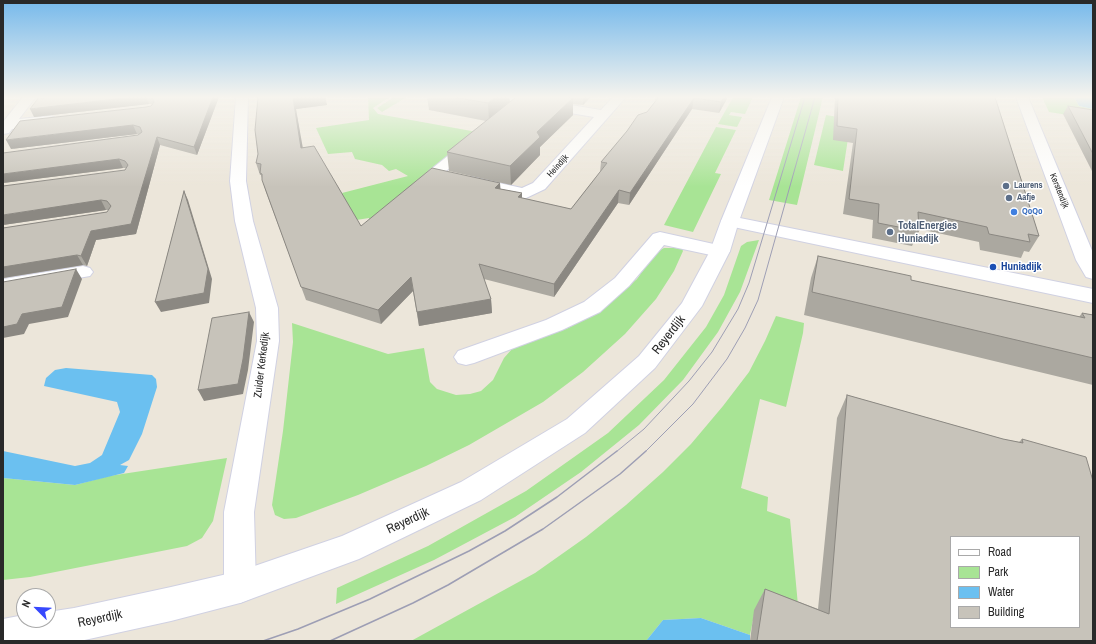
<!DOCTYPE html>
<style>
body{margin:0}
#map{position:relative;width:1096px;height:644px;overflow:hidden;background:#ece6da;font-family:"Archivo Narrow",sans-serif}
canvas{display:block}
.frame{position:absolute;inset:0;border:4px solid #292929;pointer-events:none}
.legend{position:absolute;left:950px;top:536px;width:130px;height:92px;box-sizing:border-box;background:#fff;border:1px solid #a9a9a9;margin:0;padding:5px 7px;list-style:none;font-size:12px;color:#292929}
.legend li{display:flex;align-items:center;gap:8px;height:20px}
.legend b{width:20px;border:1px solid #a9a9a9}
.north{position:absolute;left:16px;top:588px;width:40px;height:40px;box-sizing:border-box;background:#fff;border:1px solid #a9a9a9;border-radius:50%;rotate:294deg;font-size:11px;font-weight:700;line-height:16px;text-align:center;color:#292929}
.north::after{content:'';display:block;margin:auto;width:14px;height:18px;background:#3748fd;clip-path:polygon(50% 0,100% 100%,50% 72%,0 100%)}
</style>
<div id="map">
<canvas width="1096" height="644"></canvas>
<div class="frame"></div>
<ul class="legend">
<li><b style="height:5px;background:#fff"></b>Road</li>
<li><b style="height:11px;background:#a8e495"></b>Park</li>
<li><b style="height:11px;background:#6bc0f0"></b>Water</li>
<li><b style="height:11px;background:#c7c3ba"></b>Building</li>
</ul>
<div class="north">N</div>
</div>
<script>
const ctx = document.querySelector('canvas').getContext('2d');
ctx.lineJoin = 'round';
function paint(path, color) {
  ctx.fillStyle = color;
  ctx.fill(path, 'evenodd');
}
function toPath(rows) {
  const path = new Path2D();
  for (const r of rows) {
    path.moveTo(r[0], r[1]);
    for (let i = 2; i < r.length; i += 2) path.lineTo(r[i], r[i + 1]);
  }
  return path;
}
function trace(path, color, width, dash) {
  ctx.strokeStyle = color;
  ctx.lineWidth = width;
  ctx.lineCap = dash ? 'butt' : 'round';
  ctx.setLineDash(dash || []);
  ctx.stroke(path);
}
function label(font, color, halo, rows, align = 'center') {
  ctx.font = font + ' "Archivo Narrow",sans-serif';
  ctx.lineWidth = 3;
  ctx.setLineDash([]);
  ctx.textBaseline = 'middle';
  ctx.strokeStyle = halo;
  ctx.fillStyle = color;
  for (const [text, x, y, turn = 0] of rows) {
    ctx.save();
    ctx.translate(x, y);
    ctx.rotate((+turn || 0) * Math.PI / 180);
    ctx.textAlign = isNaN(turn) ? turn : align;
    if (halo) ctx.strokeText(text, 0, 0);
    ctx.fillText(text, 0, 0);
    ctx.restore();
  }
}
paint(toPath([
 [368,97,390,97,373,108,378,114,477,132,369,220,369,218,350,221,342,193,408,176,396,169,389,171,382,165,355,159,352,152,328,154,316,128,369,120],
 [394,97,407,97,382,112,377,108],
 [733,97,753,97,745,114,731,112,729,115,742,117,737,127,718,124],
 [801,97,823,97,797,205,769,200],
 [1042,97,1074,97,1079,106,1093,109,1093,119,1049,112],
 [826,115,851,119,843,171,814,165],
 [716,127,736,130,715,173,721,174,693,232,664,225],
 [759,240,740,292,718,332,683,380,639,425,581,472,515,517,434,560,336,604,337,588,428,546,526,491,608,433,664,380,706,327,724,295,741,246,747,242],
 [664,248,675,248,682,249,683,251,674,271,656,299,625,334,583,372,543,402,469,445,426,466,358,495,296,518,284,519,275,515,272,505,283,431,293,342,292,323,388,354,424,348,430,382,437,389,456,395,470,394,481,391,493,380,504,358,512,349,568,328,605,307,637,279,656,252],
 [776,316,804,323,803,333,786,407,760,399,741,488,768,497,767,511,790,519,800,627,755,610,750,635,701,618,663,620,646,641,411,641,535,573,586,537,626,505,663,472,691,444,723,406,749,372,765,341],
 [227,458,213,521,202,538,187,546,30,577,3,580,3,478,75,485,109,476]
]), '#a8e495');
paint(toPath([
 [1074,97,1093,97,1093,109,1079,106],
 [66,368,152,375,156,379,157,387,142,434,129,460,120,465,128,466,124,473,75,485,3,478,3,451,75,466,90,463,102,455,120,412,117,402,44,386,46,378,55,370],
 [701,618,750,635,750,641,646,641,663,620]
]), '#6bc0f0');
const pedestrian = toPath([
 [468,142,472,143,474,146,472,149,439,177,434,178,429,177,427,174,429,171,464,143,468,142]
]);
const minor = toPath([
 [23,97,36,97,19,119,49,116,54,117,56,120,54,123,49,124,12,129,9,133,3,134,3,122,23,97],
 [236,97,248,97,246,181,253,221,278,308,279,341,254,512,256,587,252,598,240,603,228,598,224,587,224,512,257,341,256,308,235,221,230,181,236,97],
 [492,97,522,97,601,110,613,97,626,97,545,189,524,199,466,185,464,182,466,179,472,177,522,188,533,183,594,117,498,101,494,100,492,97],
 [1016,97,1028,97,1093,253,1093,279,1086,277,1076,260,1016,97],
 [730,216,1093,289,1093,303,724,225,721,221,724,217,730,216],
 [660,232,727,247,730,251,727,255,720,257,664,245,629,286,600,312,562,330,474,363,466,365,458,363,454,357,458,351,546,320,584,302,615,278,653,234,660,232],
 [83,266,90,268,93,272,90,276,3,291,3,279,83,266]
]);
const tertiary = toPath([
 [772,97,784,97,739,221,730,251,702,306,655,368,585,433,481,500,359,559,240,603,171,621,80,641,3,641,3,619,24,615,24,620,48,620,48,612,74,608,171,587,240,571,342,536,461,482,567,419,639,356,682,303,710,251,721,221,772,97]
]);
trace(pedestrian, '#d0d1e2', 2);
trace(minor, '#d0d1e2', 2);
trace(tertiary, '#d0d1e2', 2);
paint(pedestrian, '#fff');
paint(minor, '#fff');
paint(tertiary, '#fff');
trace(toPath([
 [616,452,644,429,689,381,712,352,738,309,749,283,805,97],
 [645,452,693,404,727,359,745,328,758,300,815,97]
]), '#9d9eb4', 1);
trace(toPath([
 [263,641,298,629,370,599,469,551,505,531,557,497,617,451],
 [330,641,413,603,448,585,543,529,620,474,646,451]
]), '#9d9eb4', 1.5);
paint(toPath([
 [44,97,219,97,197,155,160,145,136,234,96,240,87,266,83,265,3,278,3,228,107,212,109,210,106,210,3,225,125,170,126,168,123,168,3,183,138,135,139,134,137,134,11,149,146,107,151,106,152,104,149,104,34,117],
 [258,97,325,97,327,105,296,109,302,148,361,226,500,189,522,193,522,198,571,209,600,172,601,162,647,112,655,101,656,97,728,97,719,113,692,109,629,205,618,203,554,297,484,279,491,299,492,313,419,326,413,291,381,324,306,300,266,192,261,175,260,175,256,163,258,154],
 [427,97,509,97,510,102,516,97,591,97,583,105,573,104,573,115,540,147,540,155,511,185,449,171,447,152,486,121,429,110],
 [835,97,995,97,1039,236,1029,252,1024,251,1021,258,980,250,979,242,919,229,919,231,912,246,872,238,873,220,843,214,853,143,833,140],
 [1068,106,1093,110,1093,173,1063,114],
 [818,256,911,280,1079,317,1082,313,1093,315,1093,385,804,315,811,278],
 [847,395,1003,439,1019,442,1022,439,1093,641,750,641,754,610,765,589,818,609,837,418]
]), '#aba8a0');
paint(toPath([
 [133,97,146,97,149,104,34,117,30,109],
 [213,97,219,97,197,155,194,147],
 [299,97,325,97,327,105,296,109,305,160,301,148,293,98],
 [496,97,509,97,510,104,489,121,488,103],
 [583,97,591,97,583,105],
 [724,97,728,97,719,113,721,102],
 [573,98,573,115,540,147,540,155,511,185,510,166,537,132],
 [694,98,692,109,629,205,630,193],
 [133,125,137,134,11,149,6,140],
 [157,137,160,145,136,234,96,240,87,266,81,256,91,231,131,224],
 [119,159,123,168,3,183,3,174],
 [500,183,501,195,495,188],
 [619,190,618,203,554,297,554,284],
 [184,191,188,200,212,279,209,303,161,312,155,302],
 [522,193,522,206,518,197],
 [101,200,106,210,3,225,3,215],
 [77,255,83,265,3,278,3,267],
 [76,269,82,279,68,317,29,324,24,334,3,338,3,327],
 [411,277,413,291,381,324,378,310],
 [491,299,492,313,419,326,417,312],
 [249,312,254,322,248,370,243,394,204,401,198,390]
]), '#8b8882');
const building = toPath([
 [39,97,43,99,44,97,133,97,30,109,39,97],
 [151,97,213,97,194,147,157,137,131,224,91,231,81,256,77,255,3,267,3,228,107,212,111,206,107,201,101,200,3,215,3,186,125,170,128,165,125,161,119,159,3,174,3,153,138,135,142,132,140,127,133,125,6,140,20,121,146,107,151,106,154,102,152,97,151,97],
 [258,97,299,97,293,98,301,148,314,146,361,226,432,168,500,183,495,188,522,193,518,197,571,209,607,163,601,162,627,131,638,115,647,112,658,98,657,97,724,97,721,102,694,98,630,193,619,190,554,284,479,264,491,299,417,312,411,277,378,310,301,287,262,180,262,174,260,173,261,164,256,163,258,154,255,130,258,97],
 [452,97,496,97,488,103,452,97],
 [516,97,566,97,573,98,537,132,540,137,510,166,447,152,516,97],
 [838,97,995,97,1039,236,1028,234,1030,242,989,234,987,227,918,212,919,231,878,223,879,204,849,199,857,129,837,126,838,97],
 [1068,106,1093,110,1093,154,1068,106],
 [184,191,208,269,204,293,155,302,184,191],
 [818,256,911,276,911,280,1085,318,1082,313,1093,315,1093,358,812,292,818,256],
 [76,269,62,307,22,314,17,324,3,327,3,282,76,269],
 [249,312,243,359,238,384,198,390,212,318,249,312],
 [847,395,1003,439,1023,443,1022,439,1086,457,1093,481,1093,641,757,641,765,589,829,614,847,395],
 [951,537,1079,537,1079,627,951,627,951,537]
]);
paint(building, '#c7c3ba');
trace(building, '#8b8882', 1);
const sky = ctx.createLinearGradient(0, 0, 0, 187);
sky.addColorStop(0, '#76b9eb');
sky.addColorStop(0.52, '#f6f4ee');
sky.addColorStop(1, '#f6f4ee00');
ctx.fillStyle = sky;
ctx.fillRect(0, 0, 1096, 187);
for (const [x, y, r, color] of [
 [1006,186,4,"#5c6f8a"],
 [1009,198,4,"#5c6f8a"],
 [1014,212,4,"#3f7fe0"],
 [890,232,4,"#5c6f8a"],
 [993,267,4,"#1a4fb4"]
]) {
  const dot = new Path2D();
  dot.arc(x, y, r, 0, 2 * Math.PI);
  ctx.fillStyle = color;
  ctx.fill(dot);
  trace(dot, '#fff', 1.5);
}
label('9px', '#292929', '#fff', [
 ["Heindijk",558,166,-48],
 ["Kerstendijk",1059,191,68]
]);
label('bold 9px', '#4e5e75', '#fff', [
 ["Laurens",1014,186],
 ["Aafje",1017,198]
], 'left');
label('bold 9px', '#366cbe', '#fff', [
 ["QoQo",1022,212]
], 'left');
label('bold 11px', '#4e5e75', '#fff', [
 ["TotalEnergies",898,226],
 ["Huniadijk",898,239]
], 'left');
label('bold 11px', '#164399', '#fff', [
 ["Huniadijk",1001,267]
], 'left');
label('11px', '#292929', '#fff', [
 ["Zuider Kerkedijk",262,365,-83]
]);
label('13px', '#292929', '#fff', [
 ["Reyerdijk",669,335,-52],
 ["Reyerdijk",408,521,-25],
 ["Reyerdijk",100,619,-12]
]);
</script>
